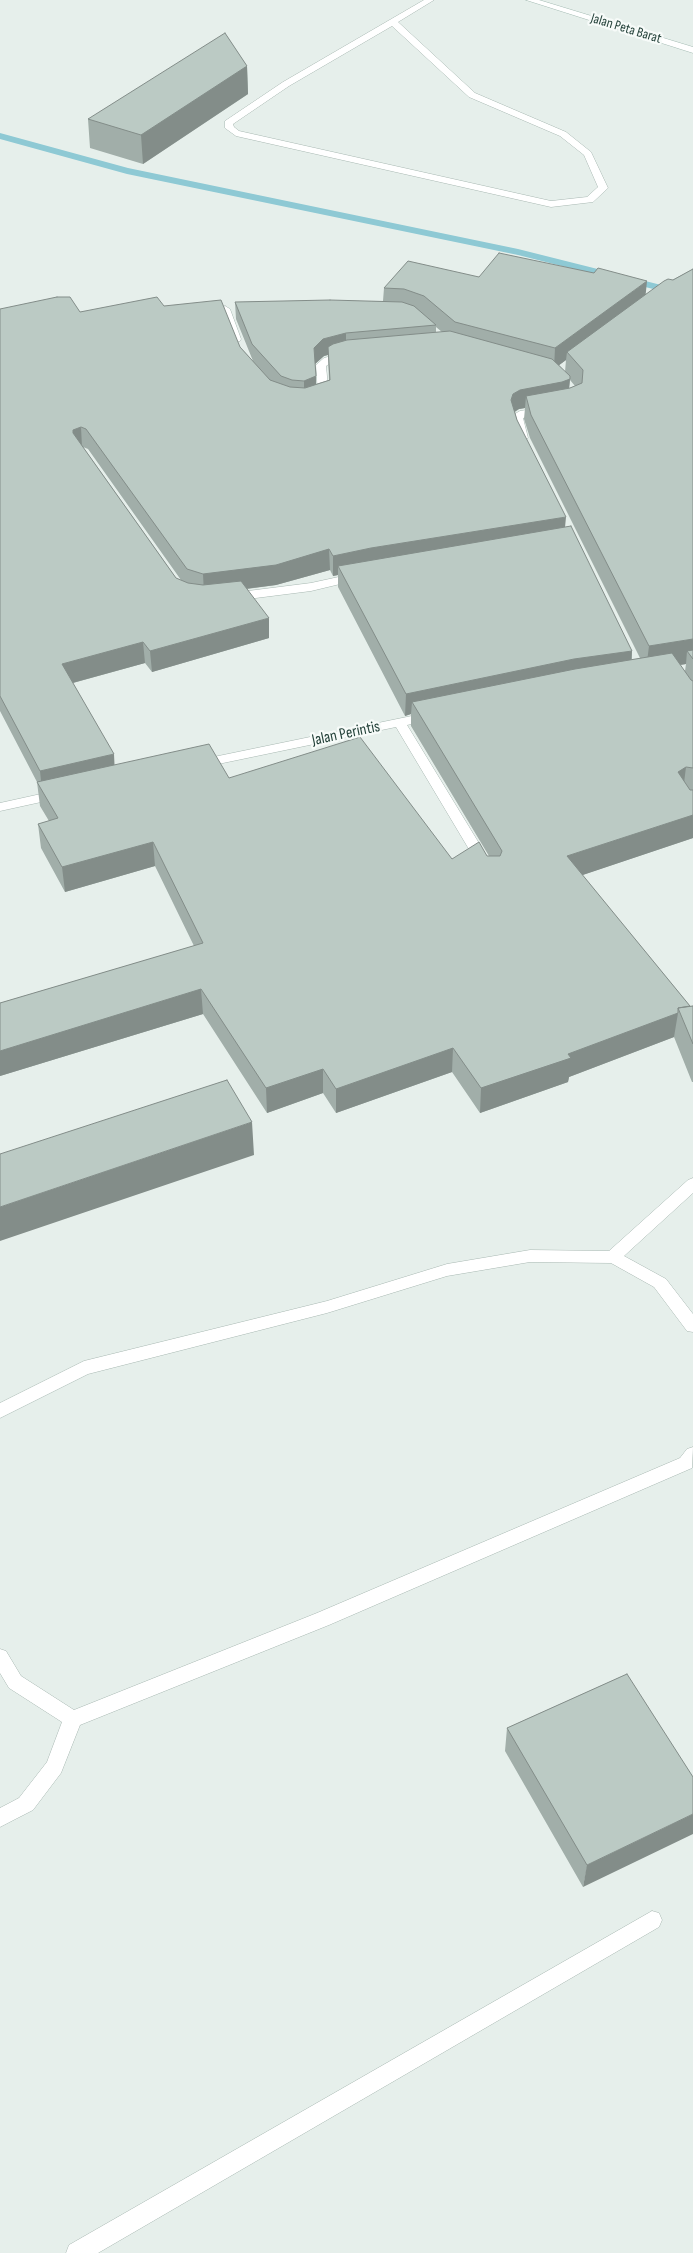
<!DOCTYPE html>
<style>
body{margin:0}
canvas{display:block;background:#e6efeb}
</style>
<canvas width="693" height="2253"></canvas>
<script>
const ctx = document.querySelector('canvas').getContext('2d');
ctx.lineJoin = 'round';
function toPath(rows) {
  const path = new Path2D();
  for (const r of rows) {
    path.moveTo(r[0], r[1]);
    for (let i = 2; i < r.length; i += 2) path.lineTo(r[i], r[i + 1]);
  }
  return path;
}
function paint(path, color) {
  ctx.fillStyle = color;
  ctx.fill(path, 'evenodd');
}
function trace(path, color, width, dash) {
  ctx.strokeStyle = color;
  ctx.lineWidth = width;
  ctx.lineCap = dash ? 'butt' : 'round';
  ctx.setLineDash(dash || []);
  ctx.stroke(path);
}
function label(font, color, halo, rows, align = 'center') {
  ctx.font = font + ' "Sofia Sans Condensed",sans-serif';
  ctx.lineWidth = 4.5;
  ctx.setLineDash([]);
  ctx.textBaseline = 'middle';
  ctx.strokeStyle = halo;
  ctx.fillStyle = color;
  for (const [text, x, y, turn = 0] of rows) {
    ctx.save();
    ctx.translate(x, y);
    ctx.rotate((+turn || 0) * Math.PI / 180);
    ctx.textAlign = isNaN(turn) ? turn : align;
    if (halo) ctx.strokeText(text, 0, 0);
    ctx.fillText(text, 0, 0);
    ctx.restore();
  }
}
paint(toPath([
 [0,133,128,168,518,249,693,293,693,299,518,255,127,174,0,139,0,133]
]), '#8ec9d4');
const service = toPath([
 [424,0,434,0,398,22,475,93,566,132,591,152,608,188,593,202,551,207,236,136,225,128,225,121,283,82,424,0],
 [392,26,469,97,560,136,584,155,598,187,587,197,551,201,239,131,234,127,233,124,289,86,392,26],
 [693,1178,693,1193,624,1256,666,1279,693,1314,693,1332,687,1331,654,1287,611,1263,530,1262,447,1276,327,1313,88,1374,0,1418,0,1403,84,1361,327,1301,447,1264,530,1250,609,1251,688,1180,693,1178],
 [693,1447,692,1468,329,1625,80,1725,61,1773,33,1810,0,1827,0,1808,19,1798,47,1762,62,1722,9,1688,0,1673,0,1649,6,1651,21,1676,74,1710,317,1613,680,1458,687,1449,693,1447],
 [652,1911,659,1913,662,1920,659,1927,98,2253,66,2253,69,2245,652,1911]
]);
const minor = toPath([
 [225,306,230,309,241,339,240,341,236,342,231,339,220,309,225,306],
 [346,352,351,355,350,357,332,362,326,366,329,397,322,401,314,401,314,397,318,395,316,365,324,358,346,352],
 [545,407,549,408,550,410,549,412,523,418,528,438,523,441,519,440,512,417,513,415,520,411,545,407],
 [357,573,361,575,363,577,361,579,311,591,232,601,226,597,232,593,311,583,357,573],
 [431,712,437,716,435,719,407,725,491,863,489,866,479,866,396,727,199,768,193,764,199,760,431,712],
 [59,790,64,791,66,794,64,797,0,811,0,803,59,790]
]);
const secondary = toPath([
 [526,0,539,0,693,47,693,53,526,0]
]);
trace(service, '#a8b8b2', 1);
trace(minor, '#a8b8b2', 1);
trace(secondary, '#a4bbb3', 1);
paint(service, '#fff');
paint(minor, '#fff');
paint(secondary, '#fff');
paint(toPath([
 [247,66,248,94,143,164,90,148,88,119],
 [693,269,693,838,582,875,690,1006,693,1006,693,1082,692,1082,674,1037,569,1077,568,1082,480,1113,452,1072,336,1113,323,1093,267,1113,203,1014,0,1076,0,1003,194,946,155,866,65,892,41,848,38,824,49,821,40,806,37,782,0,711,0,309,80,312,164,306,240,347,253,361,236,319,235,302,383,301,384,288,479,277,646,294],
 [436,327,442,332,436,332],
 [328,355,329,380,316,384,315,364,324,356],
 [566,360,565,372,559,365],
 [570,380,575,386,569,388],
 [525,408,524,419,530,438,640,658,632,660,632,651,565,527,517,420,515,412,519,409],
 [83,447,88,449,181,580,176,578],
 [330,570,333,576,338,575,338,587,405,716,411,714,411,726,489,856,452,859,229,778,114,765,73,683,145,663,152,672,269,638,247,589,276,585],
 [686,664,685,671,680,665],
 [627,1674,583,1887,505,1751,507,1728]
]), '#a1aea9');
paint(toPath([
 [247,66,248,94,143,164,141,135],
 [647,281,645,301,567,352,566,360,554,369,555,348],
 [346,333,346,350,324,356,314,365,314,348,323,339],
 [316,376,316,394,304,398,304,381],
 [570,379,568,399,526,396,525,408,519,409,512,413,511,400,513,394,520,390],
 [81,427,82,447,73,433,73,430],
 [566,517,564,538,338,566,338,575,333,576,333,556,371,548],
 [329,549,330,570,276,585,204,594,203,574],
 [269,618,269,638,152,672,150,651],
 [693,639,693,659,687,651,686,664,646,670,649,646],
 [143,642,145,663,65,685,62,664],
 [632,651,630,673,412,702,411,714,405,716,406,694,574,659],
 [114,754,115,775,42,790,40,771],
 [686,767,683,791,678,772],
 [693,815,693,838,565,881,567,856],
 [153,842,155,866,65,892,62,867],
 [201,989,203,1014,0,1076,0,1051],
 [678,1013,674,1037,569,1077,568,1082,480,1113,481,1088,568,1054],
 [453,1048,452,1072,336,1113,336,1089],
 [323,1069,323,1093,267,1113,266,1088],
 [252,1122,254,1155,0,1241,0,1207],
 [693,1814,693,1834,583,1887,587,1865]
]), '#838d89');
const building = toPath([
 [225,33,247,66,141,135,88,119,225,33],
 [499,253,594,273,598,268,647,281,555,348,455,322,424,296,404,289,384,288,408,261,479,277,499,253],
 [693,269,693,639,649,646,531,415,526,396,570,388,582,383,583,370,567,352,664,281,668,279,673,280,693,269],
 [57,297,70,297,80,312,157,297,164,306,221,300,240,347,270,380,290,387,305,388,330,380,328,347,333,344,347,340,450,331,552,359,570,376,570,379,562,382,520,390,513,394,511,400,517,420,566,517,371,548,333,556,329,549,276,565,203,574,187,569,86,429,81,427,73,430,73,433,176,578,188,583,203,585,241,581,269,618,150,651,143,642,62,664,114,754,40,771,0,696,0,309,57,297],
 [330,300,402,302,414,306,436,325,346,333,323,339,314,348,316,376,304,381,292,380,281,376,252,344,235,302,330,300],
 [571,526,632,651,574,659,406,694,338,566,571,526],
 [693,650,693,659,687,651,693,650],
 [672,653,691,680,693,681,693,768,686,767,678,772,690,790,693,790,693,815,567,856,690,1006,678,1008,678,1013,568,1054,571,1058,481,1088,453,1048,336,1089,323,1069,266,1088,201,989,0,1051,0,1003,203,943,153,842,62,867,38,824,58,818,37,782,209,744,229,778,360,737,452,859,479,842,487,856,500,856,502,851,412,702,575,669,672,653],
 [693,1006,693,1044,678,1008,693,1006],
 [227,1080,252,1122,0,1207,0,1154,227,1080],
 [627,1674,693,1777,693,1814,587,1865,507,1728,627,1674]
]);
paint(building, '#bbcac4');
trace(building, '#838d89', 1);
label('14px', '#24423a', '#f7fbf9', [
 ["Jalan Peta Barat",626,29,17]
]);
label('16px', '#24423a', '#f7fbf9', [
 ["Jalan Perintis",346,734,-12]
]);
</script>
